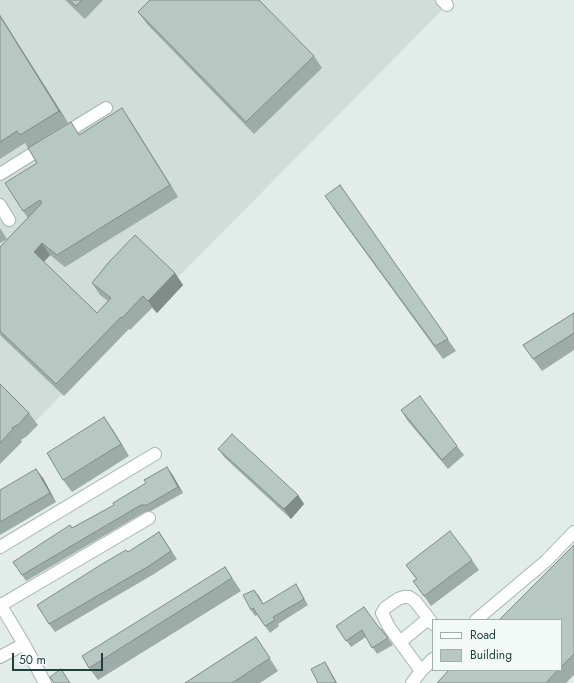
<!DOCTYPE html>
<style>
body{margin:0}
#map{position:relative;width:574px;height:683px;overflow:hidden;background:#e2ede9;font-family:Jost,sans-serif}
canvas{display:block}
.legend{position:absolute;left:432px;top:619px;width:130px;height:52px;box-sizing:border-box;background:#f3f9f6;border:1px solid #9fafaa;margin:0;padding:5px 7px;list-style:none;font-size:12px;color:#204039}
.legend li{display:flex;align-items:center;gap:8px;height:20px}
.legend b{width:20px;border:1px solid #9fafaa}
.scale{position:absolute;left:12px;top:653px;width:91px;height:18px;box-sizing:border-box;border:2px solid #204039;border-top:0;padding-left:5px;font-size:12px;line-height:14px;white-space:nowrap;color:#204039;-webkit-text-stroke:3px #f3f9f6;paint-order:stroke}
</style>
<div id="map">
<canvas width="574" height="683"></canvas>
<ul class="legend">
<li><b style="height:5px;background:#fff"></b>Road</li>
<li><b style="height:11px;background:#b7c8c2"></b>Building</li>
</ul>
<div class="scale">50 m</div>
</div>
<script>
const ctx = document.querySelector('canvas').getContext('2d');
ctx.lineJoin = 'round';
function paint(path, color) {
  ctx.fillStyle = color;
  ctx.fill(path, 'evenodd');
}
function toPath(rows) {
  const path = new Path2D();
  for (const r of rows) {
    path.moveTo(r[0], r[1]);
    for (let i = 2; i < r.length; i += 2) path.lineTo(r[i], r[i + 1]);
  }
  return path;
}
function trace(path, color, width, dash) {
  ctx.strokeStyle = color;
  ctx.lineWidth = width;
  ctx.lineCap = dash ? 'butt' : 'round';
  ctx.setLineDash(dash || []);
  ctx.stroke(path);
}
paint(toPath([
 [0,0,452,0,0,457]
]), '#d0ddd8');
const minor = toPath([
 [442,0,447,5],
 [62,135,106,108],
 [0,174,45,146],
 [0,205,9,220],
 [0,547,155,454],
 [0,604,24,644,45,683],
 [1,605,149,518],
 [476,620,546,561,574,532],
 [400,642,428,619],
 [0,657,24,644],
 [421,671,389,627,382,613,385,608,398,599,404,597,409,597,415,601,433,624],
 [412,683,421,671,433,659]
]);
trace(minor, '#a4b6b1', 14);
trace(minor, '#fff', 12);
paint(toPath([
 [65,0,103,0,85,19],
 [138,12,314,56,322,68,254,134,147,24],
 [0,15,68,123,28,148,25,143,0,159],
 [130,120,178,197,65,267,50,255,44,262,97,313,108,301,100,295,92,283,175,273,183,285,157,313,152,308,130,330,129,329,64,396,0,335,0,247,28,218,23,211,37,163,80,134],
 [340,185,456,351,443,359,333,208],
 [0,228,7,239,0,243],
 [574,313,574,350,542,371,523,345],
 [0,384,29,413,38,425,27,436,21,440,22,442,0,464],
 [401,410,457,446,464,455,448,469,407,420],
 [113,430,129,456,72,492,63,480],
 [218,449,298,495,304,504,291,519,225,458],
 [172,474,183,493,151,511,145,512,26,581,13,562,72,528,114,505,146,483],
 [43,478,56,502,0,535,0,490],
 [159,532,177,559,154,574,55,632,49,624,128,552],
 [574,545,574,675,566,683,437,683,449,670,561,670,561,620],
 [472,560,479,570,431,606,413,581,416,579,406,565],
 [225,567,241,591,98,680,89,668],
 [254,590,263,604,300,591,308,605,278,624,279,626,270,633,257,615,255,616,251,610],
 [336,626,380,629,381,629,393,645,377,654,366,637,351,647],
 [256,637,278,671,260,683,185,683]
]), '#9daca7');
paint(toPath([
 [0,15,68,123,59,111,0,16],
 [122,108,130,120,178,197,170,185],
 [42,243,50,255,42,264,34,252],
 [175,273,183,285,157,313,148,301],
 [104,417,113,430,129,456,121,444],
 [167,467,172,474,183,493,178,487],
 [36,469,43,478,56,502,50,493],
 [298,495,304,504,291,519,284,509],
 [254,590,259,596,267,611,263,604],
 [325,662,328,667,337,683,336,683]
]), '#808c88');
const building = toPath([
 [69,0,82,0,76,6,69,0],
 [150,0,259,0,314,56,246,122,138,12,150,0],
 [0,16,59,111,20,135,17,131,0,142,0,16],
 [122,108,170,185,57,255,42,243,34,252,97,313,111,298,92,283,109,262,135,235,175,273,148,301,143,296,122,318,121,317,56,384,0,331,0,247,42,203,40,200,23,211,5,183,37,163,28,148,71,122,79,135,122,108],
 [340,185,448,339,435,346,325,196,340,185],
 [574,313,574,333,533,359,523,345,574,313],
 [0,384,29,413,19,424,12,428,13,429,0,443,0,384],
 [420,396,457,446,442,460,401,410,420,396],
 [104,417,121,444,63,480,47,453,104,417],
 [232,434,298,495,284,509,218,449,232,434],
 [167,467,178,487,147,505,141,505,22,575,13,562,70,525,72,528,114,505,113,503,146,483,144,480,167,467],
 [36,469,50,493,0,522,0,490,36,469],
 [450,531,472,560,424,596,413,581,417,579,406,565,450,531],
 [159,532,171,551,149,566,49,624,37,605,102,564,126,550,128,552,159,532],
 [574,545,574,654,561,667,561,620,499,620,574,545],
 [225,567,232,578,89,668,82,656,225,567],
 [296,584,304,599,273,617,275,620,265,626,253,608,251,610,243,595,254,590,263,604,296,584],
 [364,607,380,629,381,629,388,638,372,648,362,630,346,641,336,626,364,607],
 [256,637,270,658,232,683,185,683,256,637],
 [325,662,336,683,318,683,311,669,325,662],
 [61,669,70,683,54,683,50,677,61,669],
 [449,670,558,670,546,683,437,683,449,670]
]);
paint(building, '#b7c8c2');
trace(building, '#808c88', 1);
</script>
